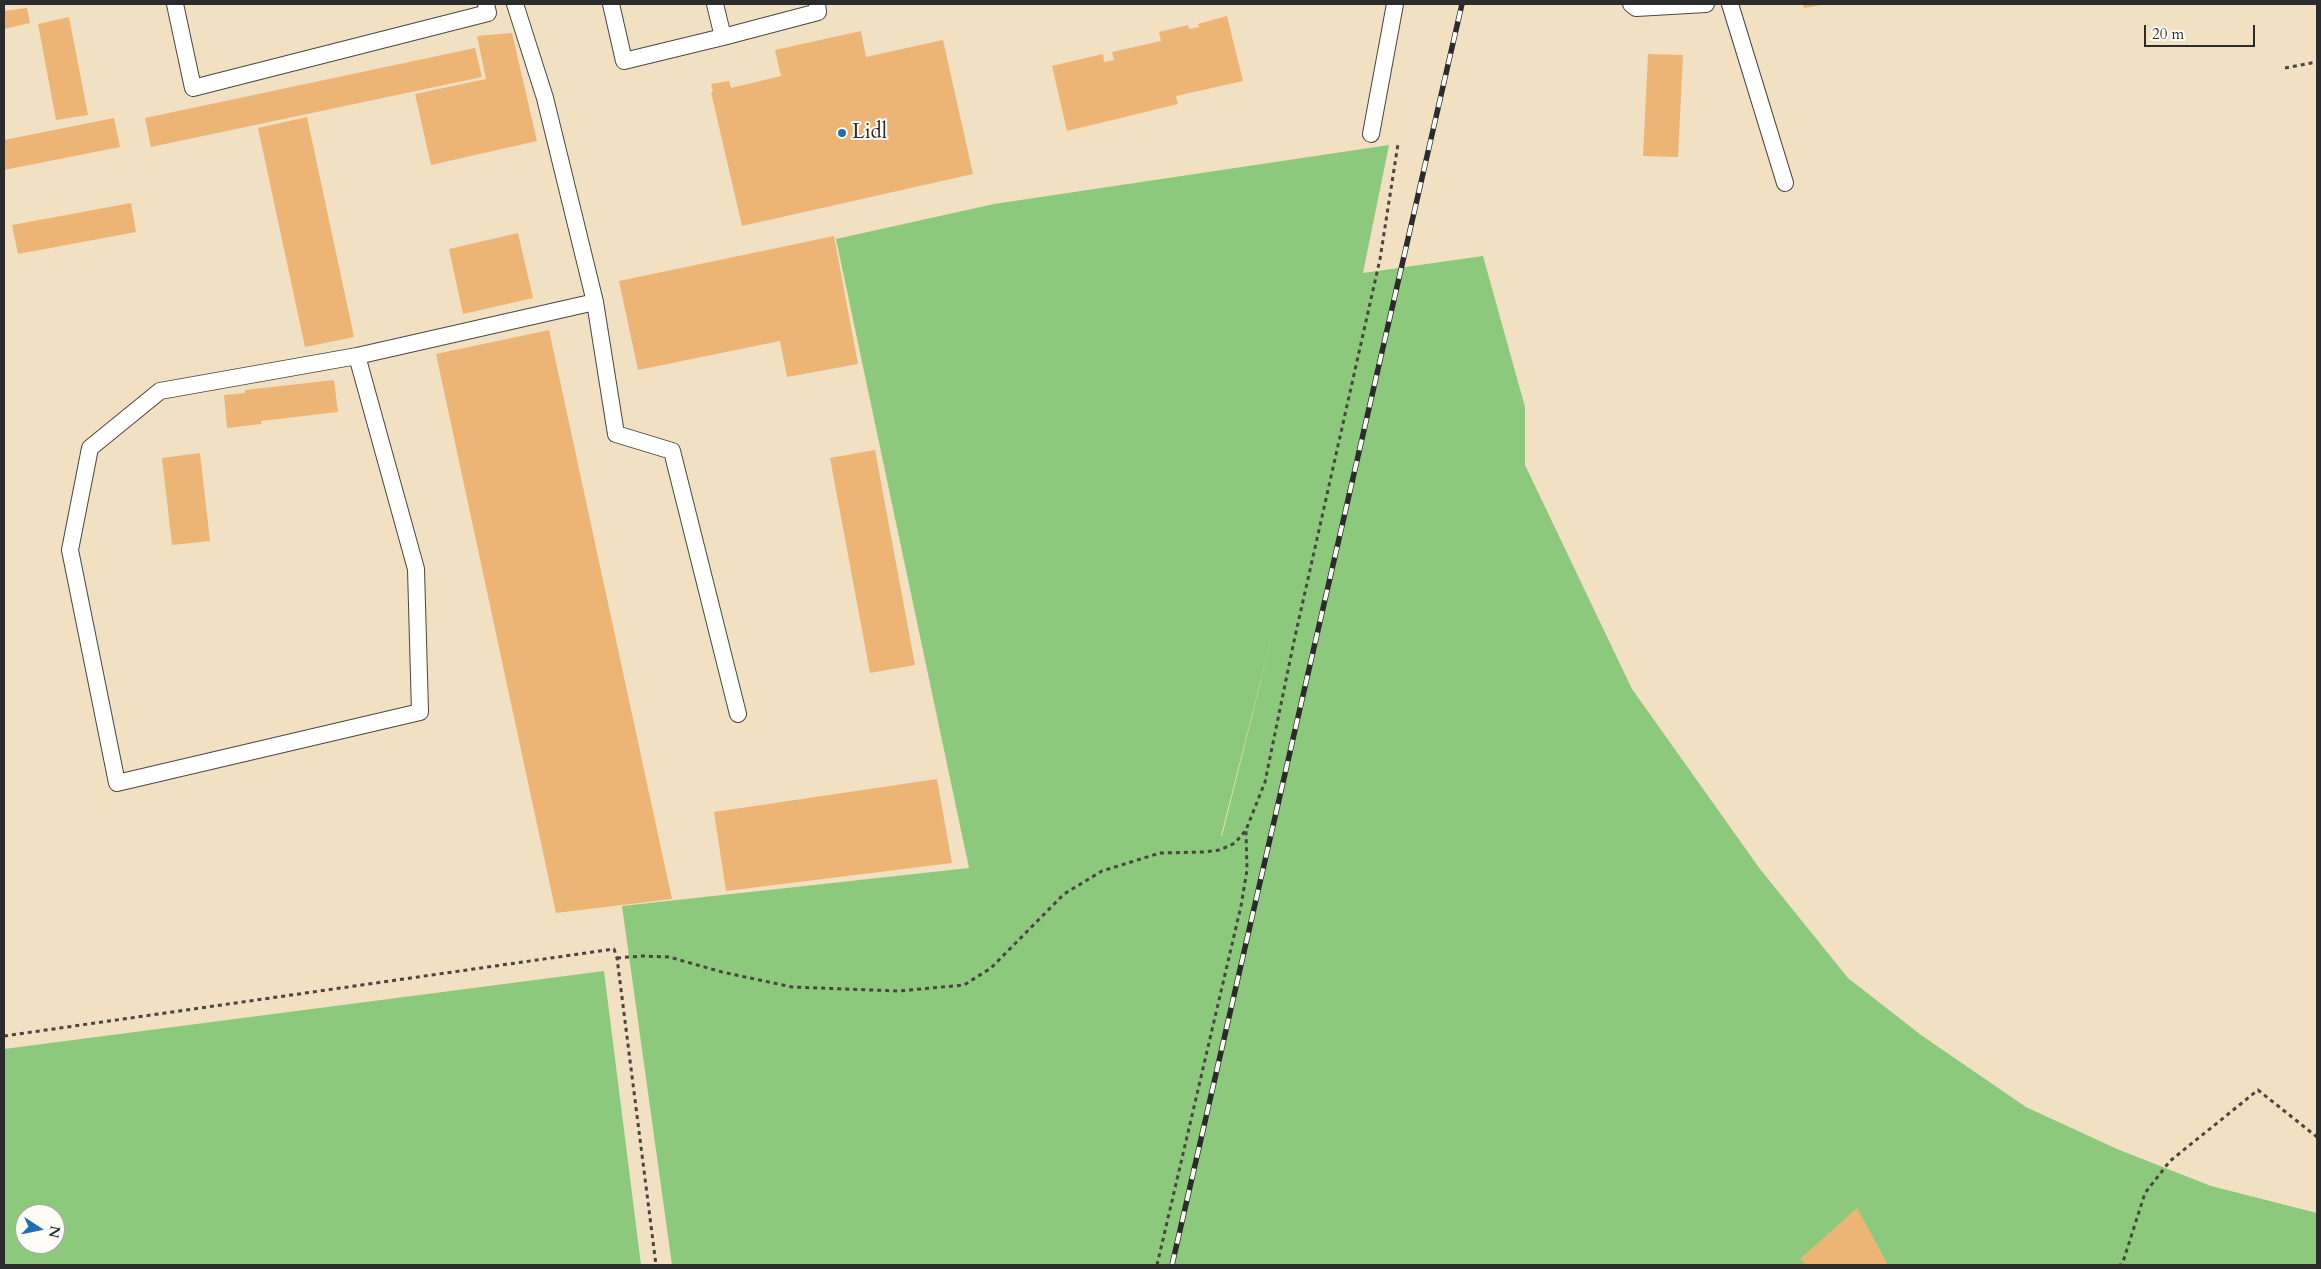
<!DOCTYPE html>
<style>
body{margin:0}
#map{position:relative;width:2321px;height:1269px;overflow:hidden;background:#f2e0c2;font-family:Cardo,serif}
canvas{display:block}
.frame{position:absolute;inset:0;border:5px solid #2b2b2b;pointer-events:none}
.north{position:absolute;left:15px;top:1204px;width:50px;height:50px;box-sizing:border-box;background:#fdfcf7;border:1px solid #a9a8a5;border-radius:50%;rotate:101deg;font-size:14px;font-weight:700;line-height:20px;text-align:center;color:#2b2b2b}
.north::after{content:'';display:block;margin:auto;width:18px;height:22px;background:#1f6fb2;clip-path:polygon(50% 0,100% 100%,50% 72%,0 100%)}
.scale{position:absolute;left:2144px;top:25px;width:111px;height:22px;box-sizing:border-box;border:2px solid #2b2b2b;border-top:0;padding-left:6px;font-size:15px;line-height:18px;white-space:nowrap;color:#2b2b2b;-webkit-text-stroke:4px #fdfcf7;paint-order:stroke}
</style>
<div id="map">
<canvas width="2321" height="1269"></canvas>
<div class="frame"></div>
<div class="north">N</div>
<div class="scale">20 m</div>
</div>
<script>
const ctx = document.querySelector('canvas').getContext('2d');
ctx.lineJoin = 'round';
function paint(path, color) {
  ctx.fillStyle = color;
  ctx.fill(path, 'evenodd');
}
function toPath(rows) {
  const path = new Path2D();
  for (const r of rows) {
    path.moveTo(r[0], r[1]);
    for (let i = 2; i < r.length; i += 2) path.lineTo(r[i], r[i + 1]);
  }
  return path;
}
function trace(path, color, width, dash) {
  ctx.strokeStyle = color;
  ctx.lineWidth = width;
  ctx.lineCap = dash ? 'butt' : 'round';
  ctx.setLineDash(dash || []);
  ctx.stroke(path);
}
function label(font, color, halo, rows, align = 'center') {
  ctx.font = font + ' Cardo,serif';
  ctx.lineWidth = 4;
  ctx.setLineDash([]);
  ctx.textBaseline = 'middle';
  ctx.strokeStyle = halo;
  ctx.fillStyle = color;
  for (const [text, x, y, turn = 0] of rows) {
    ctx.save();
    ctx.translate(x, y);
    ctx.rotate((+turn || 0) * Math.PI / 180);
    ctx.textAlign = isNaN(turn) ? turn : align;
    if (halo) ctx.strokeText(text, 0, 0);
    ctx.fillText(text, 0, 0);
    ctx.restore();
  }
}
paint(toPath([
 [1389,145,1363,273,1483,256,1525,407,1525,465,1632,689,1760,869,1848,978,1921,1035,2026,1107,2117,1149,2211,1186,2317,1213,2317,1265,672,1265,622,906,969,868,836,239,994,204],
 [1274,628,1222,836,1221,836],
 [604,971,641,1265,4,1265,4,1049],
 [25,1214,55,1214,55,1244,25,1244]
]), '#8dc97d');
paint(toPath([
 [1803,4,1821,4,1821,5,1804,8],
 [27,8,30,23,4,29,4,11],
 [1227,16,1243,81,1176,96,1178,104,1067,131,1052,66,1103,54,1104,62,1114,60,1112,52,1161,41,1159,32,1188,25,1189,29,1199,27,1198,24],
 [69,17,88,115,56,120,38,24],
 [861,31,866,57,943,40,973,174,742,226,711,92,713,92,711,84,729,81,731,88,781,76,775,50],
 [512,33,537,141,431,165,415,94,486,79,477,36],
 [475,48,482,77,151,147,145,118],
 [1648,54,1683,55,1678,157,1643,156],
 [307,117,354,337,305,347,258,128],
 [114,118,120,147,4,170,4,140],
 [131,203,136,232,18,254,12,225],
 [518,233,533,298,463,314,449,249],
 [834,236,858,364,787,377,780,341,638,370,619,281],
 [549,330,672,899,556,913,436,354],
 [334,380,338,412,261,421,261,424,227,428,224,395,245,393,245,390],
 [875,450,915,665,870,673,830,458],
 [200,453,210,541,172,545,162,458],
 [937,779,952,863,726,891,714,812],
 [1857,1208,1888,1265,1807,1265,1800,1259]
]), '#edb575');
const service = toPath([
 [175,4,193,88,488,13,486,4],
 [515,4,545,98,595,302,616,434,672,451,738,714],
 [611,4,624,61,723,37],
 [715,4,723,37,818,12,817,4],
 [1631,4,1636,8,1706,4],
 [1730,4,1785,183],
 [1371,134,1395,4],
 [357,356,416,569,420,712,117,783,70,550,90,448,160,391,357,356,595,302]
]);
trace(service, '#494642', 18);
trace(toPath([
 [2285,68,2317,62],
 [617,958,642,956,669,957,722,972,792,987,899,991,964,985,991,968,1064,894,1102,871,1160,853,1203,852,1220,850,1235,843,1246,830,1265,782,1294,641,1380,259,1398,144],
 [4,1036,614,949,617,958,656,1265],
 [1157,1265,1241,906,1247,870,1246,831],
 [2119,1265,2122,1265,2145,1193,2170,1161,2258,1090,2317,1137]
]), '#494642', 3, [4, 4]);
trace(service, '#fff', 16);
const rail = toPath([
 [1172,1265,1462,4]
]);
trace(rail, '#2b2b2b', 5.5);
trace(rail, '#fdfcf7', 4, [11]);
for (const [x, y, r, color] of [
 [842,133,5,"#1f6fb2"]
]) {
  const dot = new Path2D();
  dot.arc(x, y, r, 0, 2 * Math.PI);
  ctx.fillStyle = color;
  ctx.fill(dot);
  trace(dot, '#fdfcf7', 2);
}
label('21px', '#2b2b2b', '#fdfcf7', [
 ["Lidl",852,133]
], 'left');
</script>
